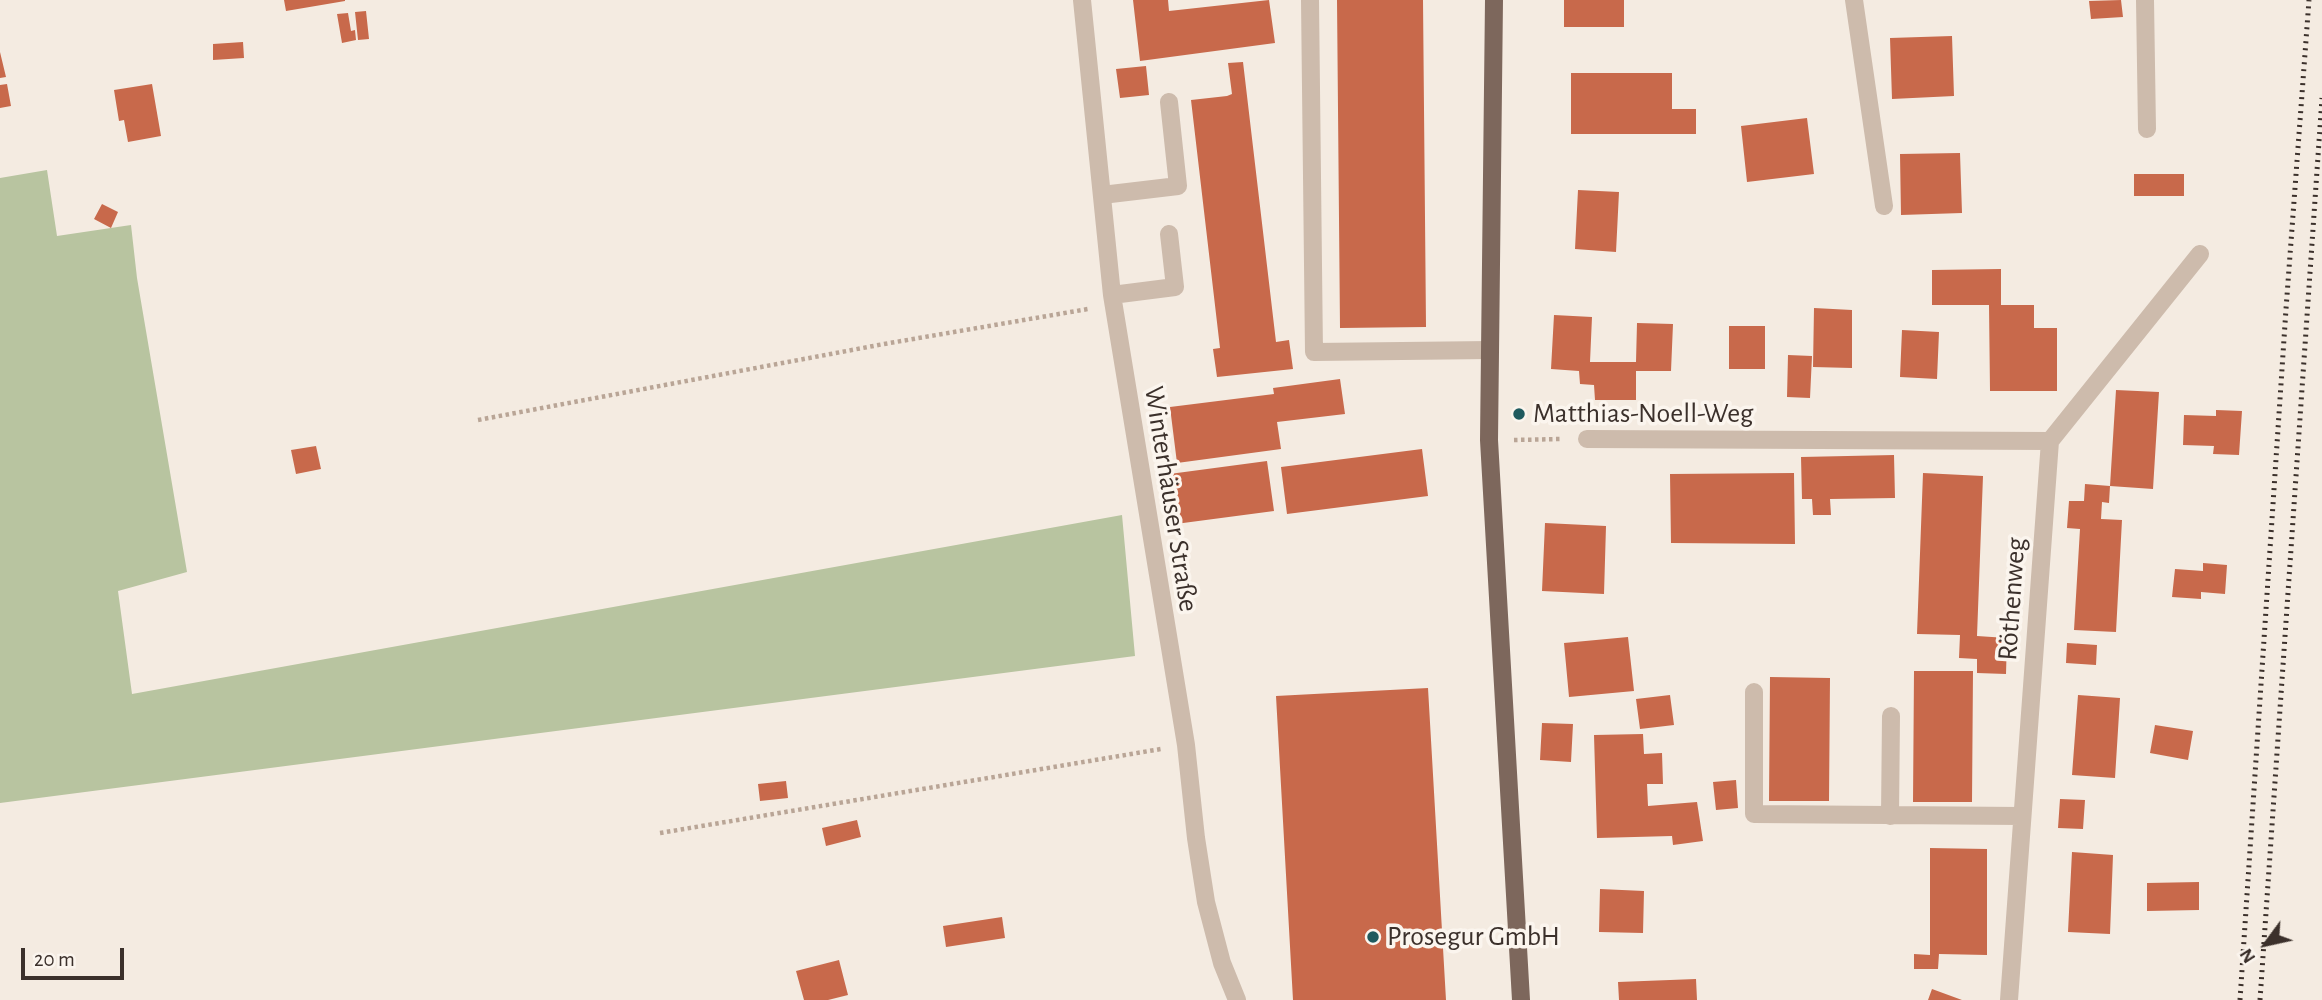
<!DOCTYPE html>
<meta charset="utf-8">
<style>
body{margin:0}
#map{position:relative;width:2322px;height:1000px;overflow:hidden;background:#f4ebe1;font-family:"Alegreya Sans",sans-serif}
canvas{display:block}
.north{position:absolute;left:2231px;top:909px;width:70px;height:70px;-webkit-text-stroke:5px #fbf5ee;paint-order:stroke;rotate:237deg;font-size:19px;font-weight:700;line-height:28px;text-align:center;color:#3b302b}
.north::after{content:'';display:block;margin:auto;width:24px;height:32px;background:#3b302b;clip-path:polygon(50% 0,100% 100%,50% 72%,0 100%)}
.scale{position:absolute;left:21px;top:948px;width:103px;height:32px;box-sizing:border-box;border:4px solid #3b302b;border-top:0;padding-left:9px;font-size:21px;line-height:24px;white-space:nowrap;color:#3b302b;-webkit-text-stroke:5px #fbf5ee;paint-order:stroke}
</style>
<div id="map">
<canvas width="2322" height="1000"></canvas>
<div class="north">N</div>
<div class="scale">20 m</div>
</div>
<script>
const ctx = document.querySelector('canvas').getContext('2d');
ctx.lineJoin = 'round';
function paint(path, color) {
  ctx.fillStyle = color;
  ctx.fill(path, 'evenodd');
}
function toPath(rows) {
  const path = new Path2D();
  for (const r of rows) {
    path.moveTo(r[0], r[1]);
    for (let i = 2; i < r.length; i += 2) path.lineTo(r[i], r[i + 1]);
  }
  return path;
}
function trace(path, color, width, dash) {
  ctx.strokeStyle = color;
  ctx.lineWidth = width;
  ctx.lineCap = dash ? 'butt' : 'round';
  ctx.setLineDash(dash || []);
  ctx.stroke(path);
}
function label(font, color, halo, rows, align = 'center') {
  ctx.font = font + ' "Alegreya Sans",sans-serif';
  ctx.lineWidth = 7;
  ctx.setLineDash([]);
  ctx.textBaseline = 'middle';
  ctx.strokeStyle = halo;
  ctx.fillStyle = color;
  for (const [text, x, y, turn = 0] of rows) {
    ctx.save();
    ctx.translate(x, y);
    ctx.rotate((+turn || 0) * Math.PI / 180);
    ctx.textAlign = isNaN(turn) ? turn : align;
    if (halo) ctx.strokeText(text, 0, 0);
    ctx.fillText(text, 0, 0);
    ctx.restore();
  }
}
paint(toPath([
 [47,170,57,236,131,225,137,278,187,572,118,591,132,694,1122,515,1135,656,0,803,0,178]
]), '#b8c4a0');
paint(toPath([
 [284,0,345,0,345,1,286,11],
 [1133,0,1168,0,1169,11,1269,0,1275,43,1140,61],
 [1337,0,1423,0,1426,327,1340,328],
 [1564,0,1624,0,1624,27,1564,27],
 [2121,0,2123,17,2091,19,2089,1],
 [366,11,369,39,358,40,355,12],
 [348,13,351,31,355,30,356,40,342,43,337,14],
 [1952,36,1954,96,1892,99,1890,38],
 [243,42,244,58,213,60,213,44],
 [0,52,6,77,0,78],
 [1243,62,1276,342,1289,340,1293,369,1217,377,1213,349,1220,348,1191,100,1227,96,1232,94,1228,63],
 [1146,66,1149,95,1120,98,1116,69],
 [1571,73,1672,73,1672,109,1696,109,1696,134,1571,134],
 [7,84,11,106,0,108,0,85],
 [152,84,161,136,128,142,124,120,119,121,114,90],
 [1807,118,1814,174,1747,182,1741,126],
 [1960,153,1962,213,1901,215,1900,154],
 [2134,174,2184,174,2184,196,2134,196],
 [1578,190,1619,192,1616,252,1575,249],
 [102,204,118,212,111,228,94,219],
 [2001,269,2001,305,2034,305,2034,328,2057,328,2057,391,1990,391,1989,305,1932,305,1932,270],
 [1814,308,1852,310,1852,368,1813,367],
 [1554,315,1592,317,1590,362,1636,362,1637,323,1673,324,1671,371,1636,371,1636,400,1595,400,1594,385,1580,384,1579,371,1551,369],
 [1729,326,1765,326,1765,369,1729,369],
 [1902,330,1939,332,1937,379,1900,377],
 [1788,355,1812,356,1810,398,1787,397],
 [1340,379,1345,414,1277,422,1281,449,1177,463,1170,407,1274,394,1273,388],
 [2116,390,2159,392,2153,489,2110,486],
 [2216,410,2242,411,2239,455,2213,454,2214,446,2183,445,2184,415,2216,416],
 [316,446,321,469,296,474,291,450],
 [1422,449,1428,496,1287,514,1281,467],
 [1894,455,1895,498,1830,499,1831,515,1813,515,1812,499,1802,499,1801,457],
 [1267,461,1274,511,1168,525,1162,475],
 [1794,473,1795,544,1671,543,1670,474],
 [1923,473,1983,476,1977,636,2007,638,2006,674,1977,673,1977,659,1959,658,1960,635,1917,634],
 [2085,484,2110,486,2109,503,2102,502,2101,519,2122,520,2116,632,2074,630,2080,529,2067,528,2069,501,2084,501],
 [1545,523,1606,526,1604,594,1542,591],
 [2203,563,2227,565,2225,594,2201,592,2201,599,2172,597,2175,569,2203,571],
 [1628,637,1634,691,1569,697,1564,643],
 [2067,643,2097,645,2096,665,2066,663],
 [1914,671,1973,671,1972,802,1913,802],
 [1770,677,1830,678,1829,801,1769,801],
 [1428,688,1446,1000,1293,1000,1276,696],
 [1670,695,1674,725,1640,729,1636,699],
 [2078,695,2120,698,2115,778,2072,775],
 [1542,723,1573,724,1571,762,1540,760],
 [2155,725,2193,731,2188,760,2150,753],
 [1643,734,1644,754,1662,753,1663,784,1647,784,1648,806,1697,802,1703,841,1673,845,1672,836,1597,838,1594,735],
 [1736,780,1738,808,1716,810,1713,782],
 [786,781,788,798,760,801,758,784],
 [2060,799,2085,800,2083,829,2058,828],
 [857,820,861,837,826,846,822,828],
 [1930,848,1987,849,1987,955,1939,954,1938,969,1914,969,1914,954,1930,955],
 [2072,852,2113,855,2110,934,2068,932],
 [2199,882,2199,910,2147,911,2147,883],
 [1600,889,1644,891,1643,933,1599,932],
 [1002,917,1005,938,946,947,943,926],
 [839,960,848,995,828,1000,804,1000,796,971],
 [1696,979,1697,1000,1619,1000,1618,982],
 [1932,989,1962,1000,1928,1000]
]), '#c8694b');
trace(toPath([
 [478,420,884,344,1088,309],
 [1514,440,1561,439],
 [660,833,1161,749]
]), '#b9a596', 4.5, [3.5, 3.5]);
trace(toPath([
 [1082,0,1112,295,1186,745,1196,838,1206,902,1222,963,1237,1000],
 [1310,0,1314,352,1490,350],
 [1854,0,1884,206],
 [2145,0,2147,129],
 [1102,195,1178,186,1169,102],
 [1112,295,1175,287,1169,234],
 [1587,439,2050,441],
 [1754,692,1754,814,2022,816],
 [1890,816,1891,716],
 [2009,1000,2050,441,2200,254]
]), '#cdbbac', 18);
trace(toPath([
 [1494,0,1489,440,1521,1000]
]), '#7d675c', 18);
trace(toPath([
 [2240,1000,2286,309,2309,0],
 [2260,1000,2322,98]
]), '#3b302b', 5, [2, 5]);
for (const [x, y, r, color] of [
 [1519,414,7,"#1f5a5e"],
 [1373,937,7,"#1f5a5e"]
]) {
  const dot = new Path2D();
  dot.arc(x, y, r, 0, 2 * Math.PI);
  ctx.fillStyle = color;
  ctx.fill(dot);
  trace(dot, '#fbf5ee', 2.5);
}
label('28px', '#3b302b', '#fbf5ee', [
 ["Matthias-Noell-Weg",1533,414],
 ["Prosegur GmbH",1387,937]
], 'left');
label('28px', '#3b302b', '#fbf5ee', [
 ["Winterhäuser Straße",1171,499,81],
 ["Röthenweg",2012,599,-86]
]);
</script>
